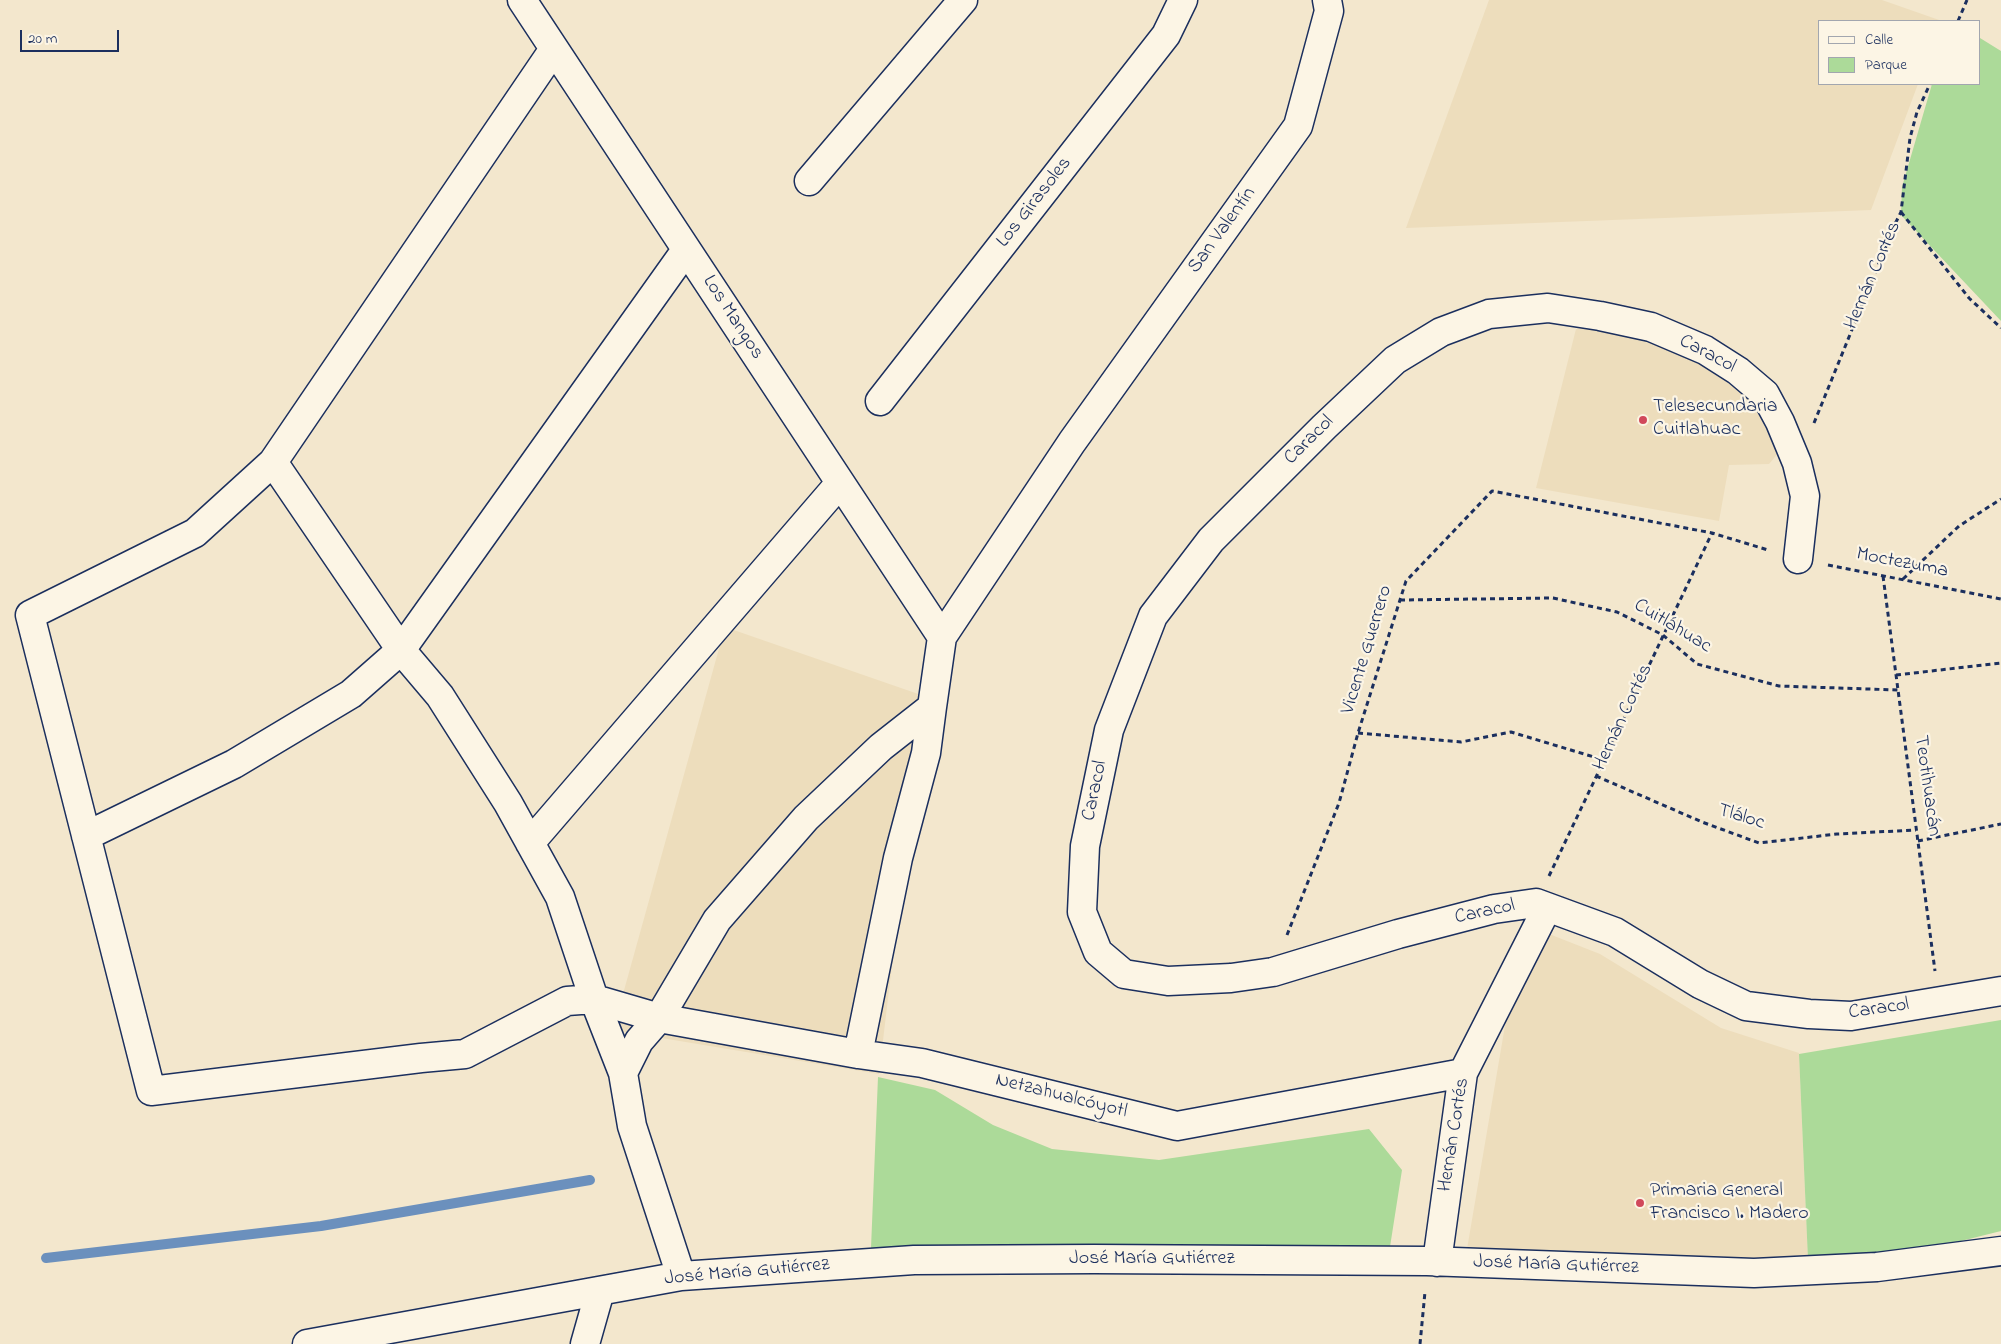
<!DOCTYPE html>
<meta charset="utf-8">
<style>
body{margin:0}
#map{position:relative;width:2001px;height:1344px;overflow:hidden;background:#f3e7cd;font-family:"Indie Flower",sans-serif}
canvas{display:block}
.legend{position:absolute;left:1818px;top:20px;width:162px;height:65px;box-sizing:border-box;background:#fcf5e5;border:1px solid #a2a6af;margin:0;padding:6px 9px;list-style:none;font-size:15px;color:#1b2f5e}
.legend li{display:flex;align-items:center;gap:10px;height:25px}
.legend b{width:25px;border:1px solid #a2a6af}
.scale{position:absolute;left:20px;top:30px;width:99px;height:22px;box-sizing:border-box;border:2px solid #1b2f5e;border-top:0;padding-left:6px;font-size:15px;line-height:18px;white-space:nowrap;color:#1b2f5e;-webkit-text-stroke:4px #fcf5e5;paint-order:stroke}
</style>
<div id="map">
<canvas width="2001" height="1344"></canvas>
<ul class="legend">
<li><b style="height:6px;background:#fcf5e5"></b>Calle</li>
<li><b style="height:14px;background:#acda99"></b>Parque</li>
</ul>
<div class="scale">20 m</div>
</div>
<script>
const ctx = document.querySelector('canvas').getContext('2d');
ctx.lineJoin = 'round';
function paint(path, color) {
  ctx.fillStyle = color;
  ctx.fill(path, 'evenodd');
}
function toPath(rows) {
  const path = new Path2D();
  for (const r of rows) {
    path.moveTo(r[0], r[1]);
    for (let i = 2; i < r.length; i += 2) path.lineTo(r[i], r[i + 1]);
  }
  return path;
}
function trace(path, color, width, dash) {
  ctx.strokeStyle = color;
  ctx.lineWidth = width;
  ctx.lineCap = dash ? 'butt' : 'round';
  ctx.setLineDash(dash || []);
  ctx.stroke(path);
}
function label(font, color, halo, rows, align = 'center') {
  ctx.font = font + ' "Indie Flower",sans-serif';
  ctx.lineWidth = 4.5;
  ctx.setLineDash([]);
  ctx.textBaseline = 'middle';
  ctx.strokeStyle = halo;
  ctx.fillStyle = color;
  for (const [text, x, y, turn = 0] of rows) {
    ctx.save();
    ctx.translate(x, y);
    ctx.rotate((+turn || 0) * Math.PI / 180);
    ctx.textAlign = isNaN(turn) ? turn : align;
    if (halo) ctx.strokeText(text, 0, 0);
    ctx.fillText(text, 0, 0);
    ctx.restore();
  }
}
paint(toPath([
 [1489,0,1882,0,1942,21,1820,21,1820,84,1918,84,1871,210,1406,228],
 [1608,328,1729,369,1770,411,1780,451,1769,464,1729,465,1719,521,1536,488,1576,329],
 [725,627,924,696,879,1074,613,1030],
 [1544,932,1600,954,1721,1028,1799,1053,1808,1260,1466,1255,1508,1008]
]), '#edddbc');
paint(toPath([
 [1980,38,2001,51,2001,321,1901,215,1902,187,1932,84,1980,84],
 [2001,1020,2001,1231,1881,1261,1808,1260,1799,1054],
 [878,1077,935,1090,993,1125,1052,1149,1159,1160,1369,1129,1402,1170,1387,1266,871,1248]
]), '#acda99');
trace(toPath([
 [46,1258,321,1226,590,1180]
]), '#6b90bd', 10);
const minor = toPath([
 [522,0,942,637],
 [554,49,273,462,195,533,30,615,151,1091,421,1058,465,1054,567,1001,594,999,659,1018,858,1054,922,1063,1177,1126,1463,1073],
 [809,181,963,0],
 [880,401,1166,35,1183,0],
 [273,462,401,650,440,696,508,803,560,897,594,999,623,1073],
 [1798,559,1805,496,1797,463,1780,422,1765,394,1738,371,1705,350,1651,327,1600,316,1548,308,1489,314,1441,332,1395,360,1324,427,1211,540,1153,616,1109,730,1085,846,1082,912,1098,952,1124,974,1168,981,1231,978,1273,972,1398,934,1494,909,1536,903,1615,932,1700,984,1746,1006,1809,1014,1851,1016,2001,991],
 [86,836,234,764,351,694,401,650,686,250],
 [530,843,840,483],
 [858,1054,898,858,926,753,932,707],
 [1437,1262,1463,1073,1547,908],
 [681,1276,632,1126,623,1073,639,1041,659,1018,717,920,806,818,881,747,932,707,942,637,1072,442,1298,126,1329,11,1327,0],
 [307,1344,681,1276,914,1260,1094,1259,1427,1261,1754,1273,1877,1267,2001,1251],
 [585,1344,600,1291]
]);
trace(minor, '#1b2f5e', 31);
trace(toPath([
 [1958,21,1967,0],
 [1901,212,1969,298,2001,328],
 [1814,423,1895,224,1901,212,1910,138,1917,112,1930,84],
 [1828,565,2001,599],
 [1883,576,1935,971],
 [1903,579,1959,526,2001,499],
 [1400,600,1553,598,1617,612,1663,635,1697,664,1779,686,1898,690],
 [1896,675,2001,663],
 [1358,733,1461,742,1511,732,1604,760],
 [1596,776,1702,822,1759,843,1837,834,1916,830],
 [1918,841,2001,824],
 [1549,876,1712,533],
 [1287,935,1339,803,1358,733,1406,581,1492,491,1712,533,1768,550],
 [1420,1344,1425,1292]
]), '#1b2f5e', 3, [5, 4]);
trace(minor, '#fcf5e5', 28);
for (const [x, y, r, color] of [
 [1643,420,5,"#d1495b"],
 [1640,1203,5,"#d1495b"]
]) {
  const dot = new Path2D();
  dot.arc(x, y, r, 0, 2 * Math.PI);
  ctx.fillStyle = color;
  ctx.fill(dot);
  trace(dot, '#fcf5e5', 2);
}
label('20px', '#1b2f5e', '#fcf5e5', [
 ["Los Girasoles",1035,203,-52],
 ["San Valentín",1223,231,-54],
 ["Hernán Cortés",1874,276,-67],
 ["Los Mangos",732,318,57],
 ["Caracol",1707,355,28],
 ["Caracol",1310,441,-45],
 ["Moctezuma",1902,564,11],
 ["Cuitláhuac",1672,627,31],
 ["Vicente Guerrero",1368,650,-73],
 ["Hernán Cortés",1624,718,-65],
 ["Teotihuacán",1926,786,82],
 ["Caracol",1096,791,-78],
 ["Tláloc",1741,818,17],
 ["Caracol",1485,913,-12],
 ["Caracol",1879,1010,-8],
 ["Netzahualcóyotl",1061,1097,14],
 ["Hernán Cortés",1455,1135,-81],
 ["José María Gutiérrez",1152,1260],
 ["José María Gutiérrez",1556,1266,2],
 ["José María Gutiérrez",747,1273,-5]
]);
label('20px', '#1b2f5e', '#fcf5e5', [
 ["Telesecundaria",1653,408],
 ["Cuitlahuac",1653,431],
 ["Primaria General",1650,1192],
 ["Francisco I. Madero",1650,1215]
], 'left');
</script>
